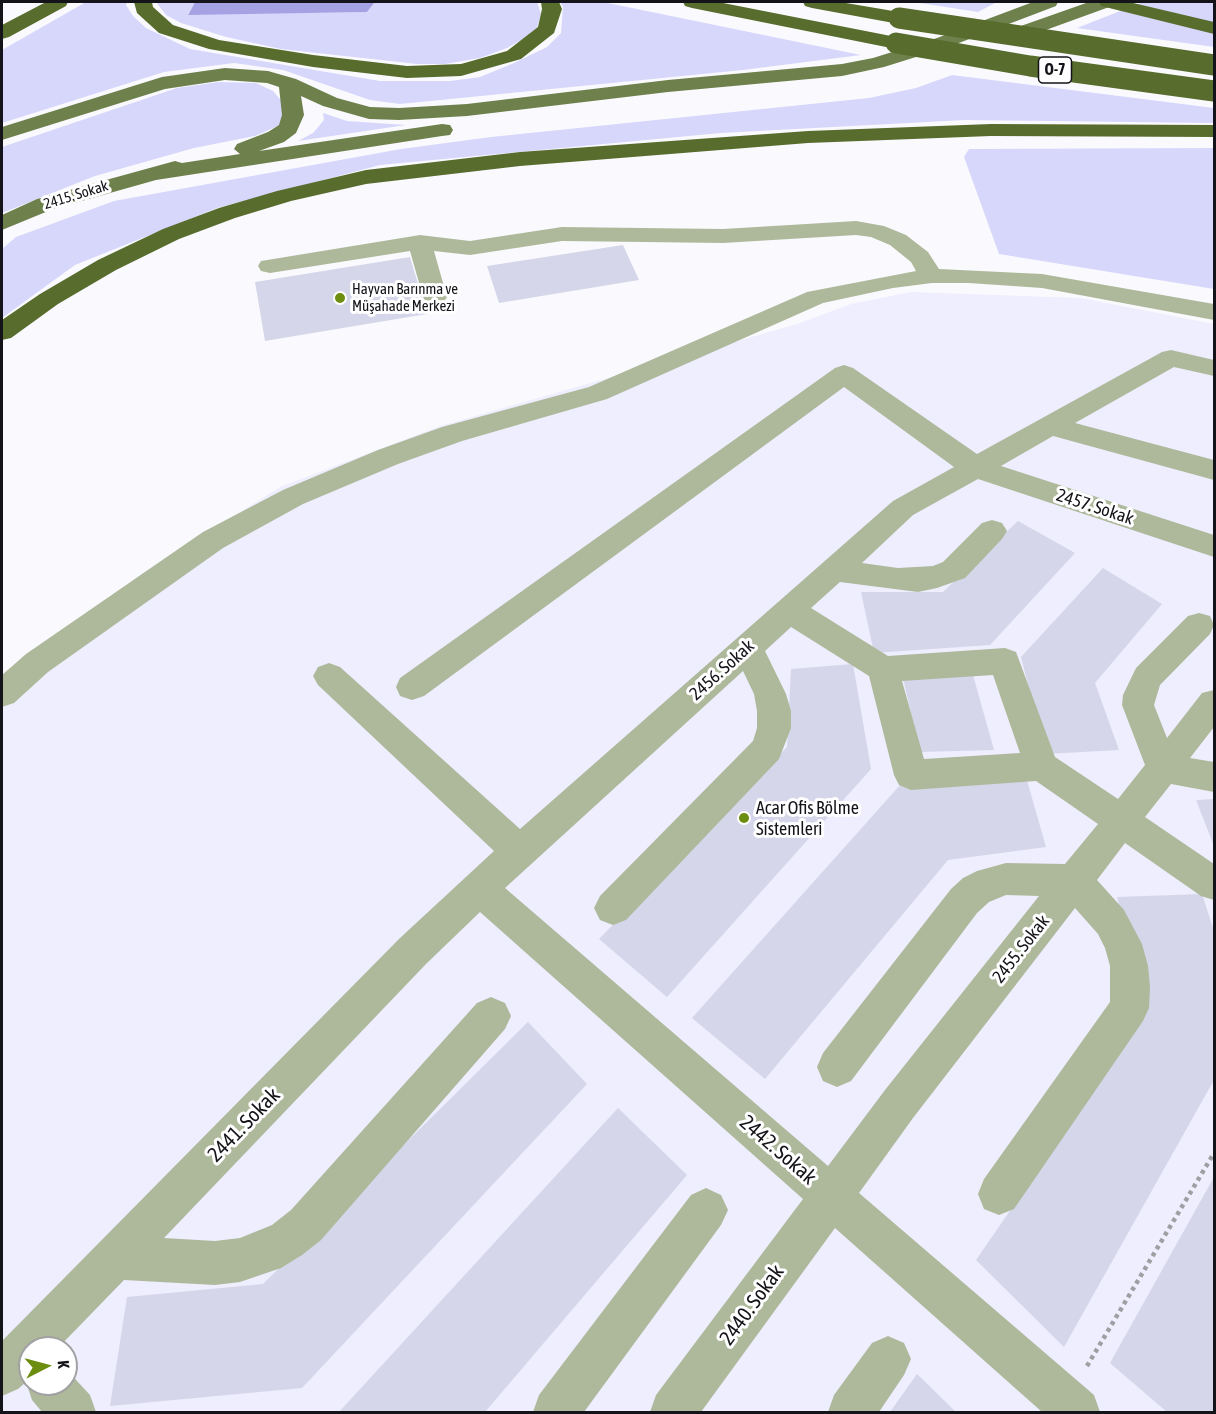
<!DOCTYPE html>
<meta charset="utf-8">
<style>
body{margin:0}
#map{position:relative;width:1216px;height:1414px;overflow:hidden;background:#fafafe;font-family:"Asap Condensed",sans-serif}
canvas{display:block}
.frame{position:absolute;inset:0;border:3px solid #131319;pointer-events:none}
.north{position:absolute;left:18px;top:1336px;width:60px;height:60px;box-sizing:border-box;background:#fff;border:2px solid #a1a1a3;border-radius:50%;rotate:84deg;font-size:16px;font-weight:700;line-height:24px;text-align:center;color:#131319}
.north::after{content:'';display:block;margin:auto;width:21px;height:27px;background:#6d8d10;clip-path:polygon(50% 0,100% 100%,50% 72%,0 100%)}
</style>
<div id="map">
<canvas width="1216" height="1414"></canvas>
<div class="frame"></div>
<div class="north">K</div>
</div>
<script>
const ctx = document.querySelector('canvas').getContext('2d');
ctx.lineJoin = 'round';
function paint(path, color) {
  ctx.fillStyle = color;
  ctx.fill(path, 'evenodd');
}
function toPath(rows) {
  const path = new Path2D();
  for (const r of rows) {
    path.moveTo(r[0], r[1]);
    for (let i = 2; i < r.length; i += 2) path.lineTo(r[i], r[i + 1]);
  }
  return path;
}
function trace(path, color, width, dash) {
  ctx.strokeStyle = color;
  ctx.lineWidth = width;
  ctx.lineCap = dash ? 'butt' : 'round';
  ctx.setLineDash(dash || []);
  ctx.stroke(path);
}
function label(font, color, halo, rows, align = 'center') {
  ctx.font = font + ' "Asap Condensed",sans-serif';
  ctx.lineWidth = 6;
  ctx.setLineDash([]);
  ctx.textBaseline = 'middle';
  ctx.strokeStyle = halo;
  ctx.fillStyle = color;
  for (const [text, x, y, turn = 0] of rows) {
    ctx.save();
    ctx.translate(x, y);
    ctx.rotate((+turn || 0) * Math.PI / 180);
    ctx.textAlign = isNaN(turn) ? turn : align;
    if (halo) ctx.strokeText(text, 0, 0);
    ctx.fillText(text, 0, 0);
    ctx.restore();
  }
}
paint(toPath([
 [911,292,1081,298,1214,324,1214,1412,2,1412,2,686,141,574,280,487,440,426,797,324,851,304],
 [30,1348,66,1348,66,1384,30,1384]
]), '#eeeefe');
paint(toPath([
 [86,2,127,2,126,5,133,16,146,28,190,49,380,81,450,81,480,77,514,63,547,47,561,33,563,7,560,2,603,2,861,55,743,70,400,104,370,100,283,70,234,63,164,72,2,123,2,50],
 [156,2,195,2,188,14,367,12,375,2,537,2,541,14,537,28,525,38,507,48,480,58,445,64,417,64,281,49,226,37,181,23,166,15],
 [913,2,997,2,978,12],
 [1143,2,1214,2,1214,47,1077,28],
 [952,75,1214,108,1214,123,965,120,721,133,380,165,217,208,75,265,2,318,2,249,16,237,114,201,401,149,491,137,869,98,916,88],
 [219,82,256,83,273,91,286,106,280,125,255,136,194,148,95,176,2,213,2,147,177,88],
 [323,113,347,121,406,125,298,141,313,133,324,120],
 [1214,148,1214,289,999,254,964,157,969,149]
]), '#d7d7fc');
paint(toPath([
 [195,2,375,2,367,12,188,15]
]), '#a5a2e3');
paint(toPath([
 [623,245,639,280,499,303,487,266],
 [410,257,427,314,265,341,255,282],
 [1018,521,1075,553,990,645,874,653,861,592,943,592],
 [1103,568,1162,604,1095,683,1119,750,1046,754,1021,657],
 [853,664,871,769,667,997,599,939,787,747,791,669],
 [973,675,994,750,920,752,903,678],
 [1026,777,1046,847,948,860,765,1079,692,1018,901,784],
 [1214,799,1214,846,1196,800],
 [1202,894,1214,931,1214,1080,1064,1347,976,1260,1146,1013,1117,897],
 [528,1022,587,1084,302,1388,110,1406,127,1297,263,1284],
 [618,1108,687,1175,485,1412,339,1412],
 [1214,1177,1214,1412,1167,1412,1110,1363],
 [917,1374,956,1412,890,1412]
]), '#d5d6e9');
trace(toPath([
 [1087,1366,1214,1153]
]), '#9e9ea3', 4.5, [4, 4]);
paint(toPath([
 [856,221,884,226,906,235,928,252,939,269,1042,274,1214,304,1214,320,1042,288,969,283,932,283,893,288,823,303,607,399,462,441,398,464,303,504,223,548,48,672,14,703,2,707,2,675,26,654,203,532,283,490,378,450,442,427,589,387,807,292,916,271,911,262,890,245,871,237,856,235,723,243,562,241,470,255,434,251,447,297,444,302,435,305,426,302,423,297,410,251,270,273,261,271,258,266,261,261,420,235,470,241,562,227,723,229,856,221],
 [1171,350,1214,360,1214,376,1174,367,1075,423,1214,460,1214,480,1053,436,1001,466,1214,535,1214,557,978,479,913,515,862,563,898,568,933,566,943,562,982,523,992,520,1002,523,1007,531,1002,539,965,578,937,588,918,592,840,582,811,608,888,656,1005,648,1016,652,1055,757,1118,799,1145,765,1122,705,1123,695,1136,668,1188,616,1199,613,1210,616,1214,625,1210,634,1160,685,1154,705,1167,738,1202,693,1214,690,1214,727,1190,758,1214,762,1214,792,1171,784,1145,817,1214,864,1214,900,1201,896,1125,843,1097,880,1124,910,1142,944,1148,966,1150,987,1149,1008,1143,1021,1014,1209,999,1215,984,1209,978,1194,984,1179,1110,1002,1110,966,1105,948,1098,934,1075,908,913,1118,859,1193,1094,1395,1100,1412,1042,1412,835,1228,701,1412,650,1412,656,1395,803,1199,480,912,426,964,164,1238,215,1241,240,1238,272,1225,291,1210,477,1003,491,997,505,1003,511,1016,505,1029,321,1240,302,1255,281,1268,240,1282,215,1285,124,1280,58,1348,30,1348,30,1384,66,1384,66,1369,90,1395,96,1412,42,1412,32,1400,26,1382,18,1389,2,1396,2,1341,400,938,494,851,318,685,313,676,318,667,329,663,340,667,520,829,893,501,954,467,844,387,424,696,412,700,400,696,396,687,400,678,835,368,844,365,853,368,977,454,1162,352,1171,350],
 [791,627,869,676,894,775,899,785,911,790,1036,781,1098,824,1065,864,1006,863,977,871,963,878,951,889,823,1053,817,1067,823,1081,837,1087,851,1081,977,913,989,902,1006,895,1039,896,885,1090,828,1166,505,888,743,671,754,694,757,711,757,728,753,741,600,896,594,908,600,920,613,925,626,920,779,759,791,728,791,711,786,694,765,651,791,627],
 [993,675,1020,753,924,759,902,681,993,675],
 [706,1188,721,1195,728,1210,721,1225,584,1412,533,1412,539,1395,691,1195,706,1188],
 [888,1336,904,1343,911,1359,904,1375,879,1412,828,1412,834,1395,872,1343,888,1336]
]), '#aeb99c');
paint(toPath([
 [1033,2,1058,2,1056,6,951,46,884,67,842,76,668,92,467,116,399,120,369,119,323,106,301,96,304,115,296,133,284,142,259,151,442,124,450,125,453,130,450,135,442,136,156,180,53,209,2,230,2,215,37,199,175,161,182,163,240,154,234,149,237,144,268,132,279,125,282,115,279,87,267,83,225,80,165,89,2,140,2,127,162,77,225,68,268,71,296,79,337,98,370,107,399,108,467,104,668,80,842,64,873,58,937,38,1033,2],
 [1089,2,1114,2,1112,6,1032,35,1018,35,1015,31,1018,27,1089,2]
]), '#6e814c');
paint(toPath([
 [46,2,68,2,66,6,9,37,2,39,2,25,46,2],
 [134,2,152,2,153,7,173,25,219,40,313,55,407,66,461,64,507,51,538,27,542,9,541,2,559,2,562,9,554,33,521,59,461,76,407,78,313,67,209,49,159,33,137,13,134,2],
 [683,2,718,2,896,37,903,39,906,43,903,47,896,49,692,8,685,6,683,2],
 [803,2,840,2,899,12,906,14,909,18,906,22,899,24,812,8,805,6,803,2],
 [1099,2,1129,2,1214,22,1214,34,1101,6,1099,2],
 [991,124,1214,125,1214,137,991,136,808,143,520,166,366,184,291,201,235,218,179,239,116,270,58,304,11,338,2,340,2,320,40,294,98,260,163,229,219,208,277,191,366,170,520,152,808,131,991,124]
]), '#586c2d');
trace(toPath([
 [899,18,1214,65],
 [896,43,1030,66,1214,91]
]), '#586c2d', 21);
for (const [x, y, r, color] of [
 [340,298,6,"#6d8d10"],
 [744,818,6,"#6d8d10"]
]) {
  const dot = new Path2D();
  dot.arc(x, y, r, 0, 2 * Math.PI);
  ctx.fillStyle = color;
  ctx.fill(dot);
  trace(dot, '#fff', 2);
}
label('15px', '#131319', '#fff', [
 ["2415. Sokak",76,195,-17]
]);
label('15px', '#131319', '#fff', [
 ["Hayvan Barınma ve",352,289],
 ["Müşahade Merkezi",352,306]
], 'left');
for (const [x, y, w] of [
 [1055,70,33]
]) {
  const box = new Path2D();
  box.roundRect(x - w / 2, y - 13, w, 26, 4.5);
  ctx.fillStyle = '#fff';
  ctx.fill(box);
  trace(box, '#131319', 1.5);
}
label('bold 16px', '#131319', null, [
 ["O-7",1055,70]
]);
label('18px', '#131319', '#fff', [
 ["2457. Sokak",1095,507,18],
 ["2456. Sokak",722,670,-42],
 ["2455. Sokak",1021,949,-52]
]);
label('18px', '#131319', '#fff', [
 ["Acar Ofis Bölme",756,808],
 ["Sistemleri",756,829]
], 'left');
label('21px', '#131319', '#fff', [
 ["2441. Sokak",244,1125,-46],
 ["2442. Sokak",778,1150,41],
 ["2440. Sokak",752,1305,-54]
]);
</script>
